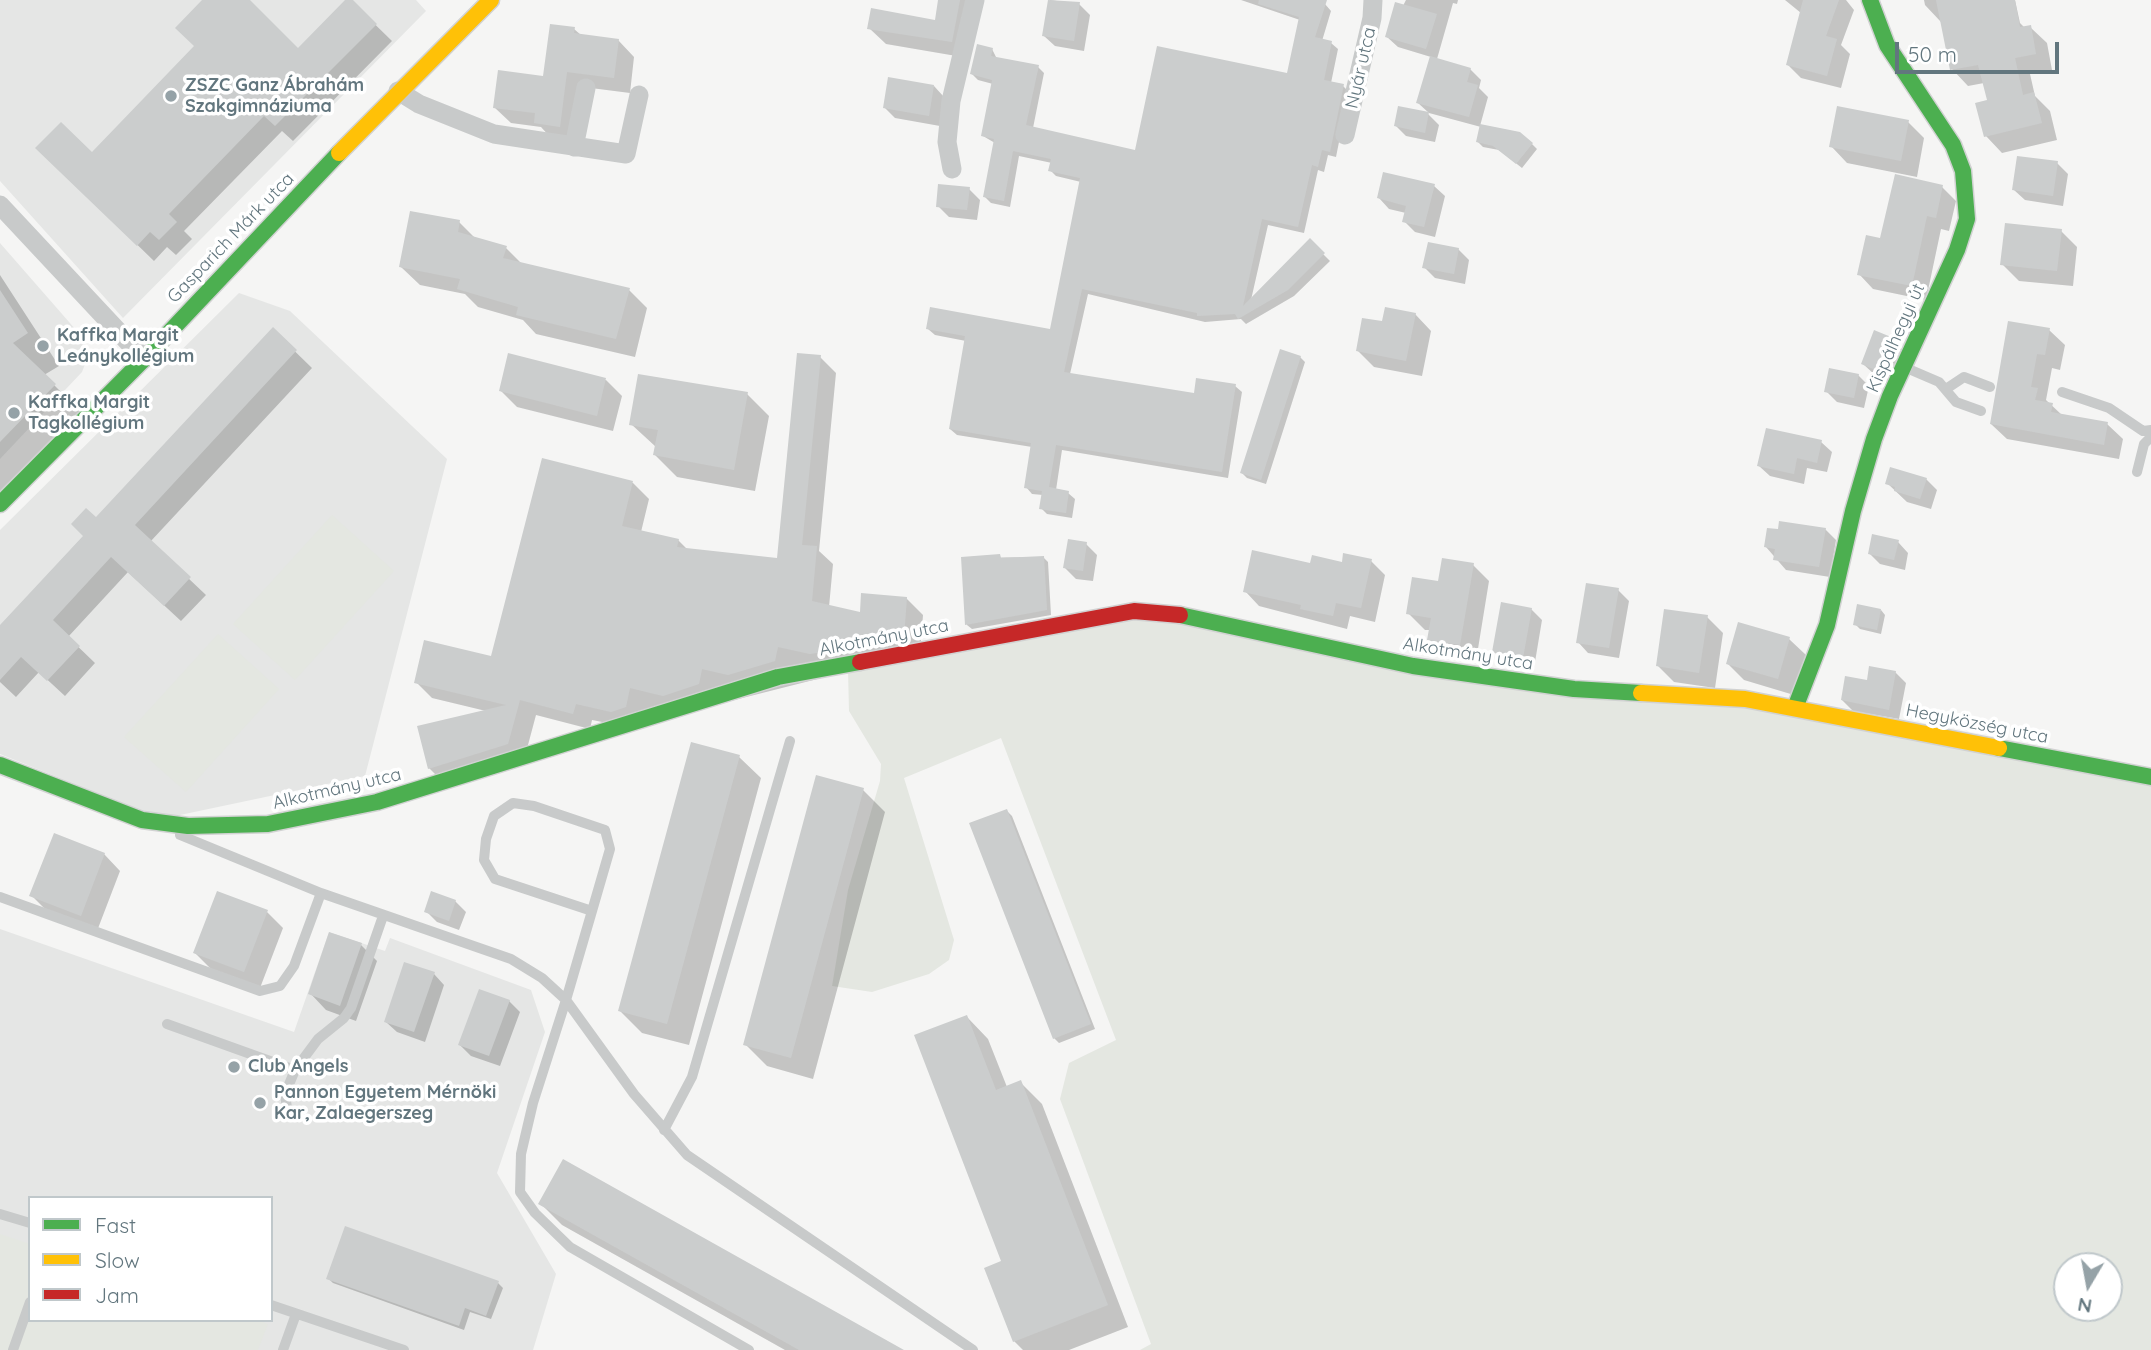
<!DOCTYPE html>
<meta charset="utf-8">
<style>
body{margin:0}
#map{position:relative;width:2151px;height:1350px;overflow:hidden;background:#f5f5f4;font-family:Quicksand,sans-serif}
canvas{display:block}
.legend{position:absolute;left:28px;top:1196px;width:245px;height:126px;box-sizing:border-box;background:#fff;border:2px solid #c0c8cb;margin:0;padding:9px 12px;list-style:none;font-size:21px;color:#62767e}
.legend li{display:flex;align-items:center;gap:14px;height:35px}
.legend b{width:35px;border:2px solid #c0c8cb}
.north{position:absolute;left:2053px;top:1252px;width:70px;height:70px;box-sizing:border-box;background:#fff;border:2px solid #c0c8cb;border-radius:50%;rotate:190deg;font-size:19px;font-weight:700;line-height:28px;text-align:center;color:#62767e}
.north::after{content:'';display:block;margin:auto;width:24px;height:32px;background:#95a2a7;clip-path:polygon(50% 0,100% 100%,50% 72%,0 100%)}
.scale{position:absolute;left:1895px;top:42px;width:164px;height:32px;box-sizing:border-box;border:4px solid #62767e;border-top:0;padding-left:9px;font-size:21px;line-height:24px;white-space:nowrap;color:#62767e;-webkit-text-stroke:5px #fff;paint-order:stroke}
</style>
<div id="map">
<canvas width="2151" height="1350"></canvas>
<ul class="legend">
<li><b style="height:9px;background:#4caf50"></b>Fast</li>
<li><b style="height:9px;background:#ffc107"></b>Slow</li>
<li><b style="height:9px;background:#c62828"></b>Jam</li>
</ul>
<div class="north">N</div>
<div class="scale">50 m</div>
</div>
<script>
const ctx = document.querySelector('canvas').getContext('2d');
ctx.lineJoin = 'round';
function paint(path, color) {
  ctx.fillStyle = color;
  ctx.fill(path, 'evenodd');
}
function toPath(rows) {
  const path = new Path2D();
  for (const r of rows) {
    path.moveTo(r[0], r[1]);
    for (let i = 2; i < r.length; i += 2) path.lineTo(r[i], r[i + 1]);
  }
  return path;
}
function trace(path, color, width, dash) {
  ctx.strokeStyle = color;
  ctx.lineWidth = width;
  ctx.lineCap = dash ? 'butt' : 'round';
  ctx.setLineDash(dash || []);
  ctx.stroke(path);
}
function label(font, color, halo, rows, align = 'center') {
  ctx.font = font + ' Quicksand,sans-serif';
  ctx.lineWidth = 7;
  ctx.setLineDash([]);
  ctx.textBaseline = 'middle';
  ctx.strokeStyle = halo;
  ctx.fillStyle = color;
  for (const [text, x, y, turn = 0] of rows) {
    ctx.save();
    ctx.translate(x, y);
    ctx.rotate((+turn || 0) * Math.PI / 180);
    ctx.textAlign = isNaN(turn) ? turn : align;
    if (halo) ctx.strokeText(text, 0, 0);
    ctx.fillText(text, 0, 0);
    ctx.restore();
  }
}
paint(toPath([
 [0,0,416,0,426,11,123,318,0,181],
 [0,243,83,338,89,354,82,372,0,459],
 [239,293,290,311,447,459,365,776,161,819,0,754,0,530],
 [0,929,294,1032,329,932,385,951,390,938,531,990,545,1032,497,1173,556,1274,533,1350,0,1350],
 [30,1198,271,1198,271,1320,30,1320]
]), '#e5e6e5');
paint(toPath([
 [332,515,394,571,295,680,233,624],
 [1150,617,1767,711,2151,784,2151,1350,1140,1350,1151,1344,1060,1099,1069,1063,1116,1040,1001,738,904,778,954,940,949,960,929,974,872,992,832,986,848,890,880,781,881,764,849,711,848,670],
 [2067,1266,2109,1266,2109,1308,2067,1308],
 [218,634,279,689,186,792,124,737],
 [0,1234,30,1244,30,1320,258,1320,268,1324,258,1350,0,1350]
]), '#e4e7e1');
paint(toPath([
 [205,0,248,0,298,50,350,0,392,41,293,141,282,131,184,231,192,239,176,255,167,247,154,261,54,164,92,154,196,47],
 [940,0,978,0,968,58,886,44,869,28,936,22],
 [1050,0,1079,4,1090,15,1084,51,1055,46,1044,36],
 [1241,0,1311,0,1325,4,1331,11,1322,41,1331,43,1338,49,1331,83,1343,86,1349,92,1336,157,1328,155,1324,172,1318,170,1304,233,1268,225,1251,300,1310,241,1330,261,1294,296,1246,324,1241,319,1205,322,1088,294,1070,374,1195,395,1235,386,1242,392,1228,478,1062,450,1056,490,1068,493,1075,499,1072,518,1047,514,1041,508,1043,495,1032,494,1026,487,1032,447,957,435,950,429,966,341,935,335,928,329,1052,331,1081,182,1056,176,1050,170,1052,163,1019,156,1010,207,991,203,985,197,995,143,983,136,993,84,978,80,972,74,992,49,997,59,1038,67,1044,73,1033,128,1136,152,1289,75,1300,20],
 [1406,0,1458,0,1457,4,1453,3,1437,59,1470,69,1481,80,1479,88,1488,97,1480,126,1532,144,1537,149,1522,168,1499,150,1483,147,1478,142,1481,127,1429,113,1418,103,1431,57,1398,47,1387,37],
 [1785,0,1846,0,1854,10,1841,45,1850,54,1841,88,1801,78,1788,65,1801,13],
 [1924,0,2015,0,2020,23,2025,28,2030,27,2047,43,2052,70,2030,74,2035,96,2050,111,2057,140,2002,153,1986,136,1989,101,1984,83,1968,86,1952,69,1941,22,1925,5],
 [574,29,581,35,618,40,634,57,630,93,583,87,576,142,552,139,541,127,511,123,494,107,544,78],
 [934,86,944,97,940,126,895,118,885,108],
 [1428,114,1439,125,1435,142,1406,136,1395,125],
 [1908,122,1924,138,1917,177,1847,163,1831,146],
 [2057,163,2068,174,2063,206,2025,200,2014,190],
 [1434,186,1445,196,1435,237,1415,232,1404,221,1406,213,1389,209,1379,198],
 [1942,187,1956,201,1949,231,1941,229,1926,300,1873,289,1859,274,1882,240],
 [969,189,980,200,977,220,949,217,938,206],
 [459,222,476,239,506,248,523,265,629,290,647,308,635,357,536,334,523,320,478,307,465,294,420,285,401,267],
 [2061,231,2077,247,2073,286,2019,281,2002,264],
 [1458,249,1469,260,1465,284,1435,278,1424,267],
 [0,275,59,366,44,375,86,417,0,508],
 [1415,314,1431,331,1422,376,1374,367,1358,351,1383,324],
 [273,330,312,368,150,542,206,595,181,621,128,572,68,637,95,663,65,696,39,672,16,697,0,682,0,627],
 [2049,330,2065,345,2060,370,2052,368,2046,400,2063,416,2107,424,2123,439,2119,459,2007,439,1991,424],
 [1890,338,1901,349,1888,380,1874,374,1863,364],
 [820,357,836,373,819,551,833,564,829,607,861,614,906,598,923,615,920,653,628,727,592,720,590,729,536,715,524,760,445,784,429,768,486,711,432,698,416,682,492,658,543,460,633,483,649,499,641,532,678,540,688,550,779,559],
 [1300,357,1305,362,1266,484,1247,478,1242,473],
 [1858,375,1869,386,1864,408,1837,402,1826,391],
 [606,380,622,396,613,431,517,407,501,391],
 [747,394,769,416,755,491,677,477,655,455,656,447,631,424],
 [1821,442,1832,452,1827,472,1807,468,1804,484,1770,476,1759,466],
 [1926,479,1937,490,1931,509,1907,502,1887,483],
 [1825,529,1836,540,1830,577,1786,570,1766,547],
 [1898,542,1908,553,1905,570,1880,564,1869,553],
 [1086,544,1097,555,1093,581,1076,579,1065,568],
 [1043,557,1048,562,1051,615,972,629,967,625,963,558],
 [1371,561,1385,575,1375,622,1350,616,1347,629,1259,606,1245,591,1343,564],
 [1473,565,1489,581,1476,661,1445,655,1429,639,1430,630,1425,630,1408,613],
 [1618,590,1629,601,1619,658,1588,653,1578,642],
 [1531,609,1542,620,1534,668,1505,662,1494,652],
 [1881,610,1885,615,1881,634,1860,629,1855,624],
 [1707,617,1723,633,1715,688,1674,682,1658,666],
 [1789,639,1806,655,1794,695,1744,680,1728,664],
 [1895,672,1906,683,1899,719,1853,711,1842,700,1868,682],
 [739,757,761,778,689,1045,642,1033,620,1011],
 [863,790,885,812,813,1079,767,1066,745,1044],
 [1007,811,1012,816,1095,1029,1059,1043,1054,1038],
 [104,854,120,871,97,931,48,912,31,895],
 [455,901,466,912,459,930,437,922,426,911],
 [267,912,283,928,260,988,211,969,195,953],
 [361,945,377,961,356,1021,326,1010,310,993],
 [434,974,444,985,425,1042,397,1032,386,1022],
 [509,1001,520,1012,500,1066,471,1056,460,1045],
 [967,1017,988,1039,1007,1087,1020,1082,1042,1104,1128,1327,1069,1350,1023,1350,1014,1341],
 [540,1203,901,1350,785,1350,562,1225],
 [328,1278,498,1283,503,1288,491,1319,470,1312,464,1330,333,1283]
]), '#0003');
paint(toPath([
 [202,0,250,0,298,48,345,0,353,0,377,24,275,126,264,116,169,214,177,222,159,240,150,232,137,246,35,148,61,122,92,152,194,46,175,28],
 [938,0,960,0,952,42,867,29,871,8,935,20],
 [1048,0,1080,2,1074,41,1042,36],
 [1259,0,1327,0,1315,37,1332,41,1324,80,1344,84,1330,152,1322,150,1318,167,1312,165,1298,227,1262,219,1243,306,1310,238,1325,253,1288,290,1238,319,1235,314,1197,316,1197,313,1082,289,1064,372,1194,393,1196,378,1236,384,1222,472,1056,445,1049,487,1069,491,1066,513,1039,509,1042,491,1024,488,1031,443,949,429,965,336,926,329,930,307,1050,329,1080,178,1048,171,1051,159,1013,151,1004,201,983,197,994,139,981,136,992,80,970,74,977,44,993,48,991,56,1039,65,1026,125,1135,150,1157,46,1287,73,1299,17,1258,4],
 [1803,0,1839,0,1826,36,1837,39,1827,76,1786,65],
 [1936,0,2015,0,2020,27,2031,25,2036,54,2015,58,2023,95,2034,92,2042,123,1984,137,1975,103,1987,100,1978,65,1950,70],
 [1395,2,1437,14,1426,49,1385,37],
 [550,24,575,27,574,33,619,39,614,78,567,72,560,127,534,123,535,113,493,108,498,70,543,76],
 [1430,56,1471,68,1467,82,1478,85,1469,117,1416,103],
 [888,77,934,85,929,116,883,108],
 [1398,106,1429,112,1425,133,1394,126],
 [1837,106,1909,120,1901,161,1829,147],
 [1480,124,1520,132,1533,143,1516,164,1493,146,1476,142],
 [2017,156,2058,161,2053,196,2012,190],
 [1383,172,1435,184,1424,227,1402,222,1406,206,1377,198],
 [1895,174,1943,185,1936,218,1927,216,1912,286,1857,275,1866,235,1880,238],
 [938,184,970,187,967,210,936,207],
 [410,211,460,220,458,232,507,246,503,258,630,288,616,339,516,315,518,307,457,289,460,279,399,267],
 [2005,223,2062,229,2057,271,2000,265],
 [1428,242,1459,248,1454,274,1422,268],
 [0,290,28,333,13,343,56,384,0,442],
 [1385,307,1416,313,1406,361,1356,351,1362,318,1382,321],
 [2008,321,2050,328,2045,355,2037,354,2031,387,2038,388,2035,400,2053,403,2051,412,2108,422,2104,445,1990,424],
 [273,327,297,350,135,525,191,577,164,606,111,557,53,620,80,646,47,681,21,657,0,680,0,625,83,536,71,524,86,508,96,517],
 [1874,330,1891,337,1878,371,1861,364],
 [1280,349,1301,356,1261,480,1240,473],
 [508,353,606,378,597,416,499,391],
 [797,353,821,355,802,545,817,546,812,601,860,612,861,593,907,597,904,637,845,648,829,646,828,651,810,654,778,647,775,661,728,675,702,669,699,684,663,696,630,688,626,707,611,712,576,704,573,714,520,700,508,744,428,769,417,726,506,705,414,683,424,640,491,656,542,458,633,481,622,526,679,539,677,547,777,558],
 [1829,368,1859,374,1854,398,1824,392],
 [638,374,748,392,734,470,653,455,658,430,629,425],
 [1766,428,1822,440,1817,463,1797,458,1794,474,1757,466],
 [1890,467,1927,478,1920,499,1894,491,1895,487,1885,484],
 [1779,521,1826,528,1819,567,1773,560,1775,549,1764,547,1767,528,1778,529],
 [1872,534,1899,540,1894,560,1868,554],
 [1068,539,1087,542,1083,571,1063,568],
 [1252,550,1310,563,1312,555,1342,562,1343,553,1372,559,1361,608,1336,603,1333,616,1300,609,1301,605,1243,592],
 [1000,554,1001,558,1044,556,1047,610,965,625,961,557],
 [1442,558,1474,563,1460,645,1427,640,1431,618,1406,614,1412,577,1438,581],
 [1586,583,1619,588,1609,648,1576,643],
 [1501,602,1532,608,1523,658,1492,652],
 [1857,604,1881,609,1877,630,1853,625],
 [1664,609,1708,615,1699,673,1656,666],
 [1738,622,1790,637,1778,679,1726,664],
 [1869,666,1896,671,1889,710,1841,700,1845,676,1867,680],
 [691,742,740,755,667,1024,618,1011],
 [816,775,864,788,791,1058,743,1045],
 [1007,809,1091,1024,1053,1039,969,823],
 [54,833,105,853,81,916,29,896],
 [217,891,268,910,244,972,193,953],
 [431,891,456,900,449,921,424,912],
 [329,932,362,943,340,1006,308,994],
 [404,962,435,972,414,1032,384,1022],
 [479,989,510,1000,489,1056,458,1045],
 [967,1015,996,1090,1021,1080,1108,1305,1013,1342,984,1268,1001,1261,914,1035],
 [563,1159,904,1350,799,1350,538,1204],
 [345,1226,499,1281,486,1316,465,1308,459,1326,326,1279]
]), '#cbcdcd');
const fast = toPath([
 [0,504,144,359,339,153],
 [1180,615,1413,666,1574,689,1641,693],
 [1795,708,1827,625,1853,511,1874,439,1890,396,1957,250,1967,219,1963,171,1953,145,1887,45,1870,0],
 [1999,748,2151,777],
 [0,765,142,820,188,826,268,824,377,802,778,677,860,662]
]);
const slow = toPath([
 [339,153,491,0],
 [1641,693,1745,699,1999,748]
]);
const jam = toPath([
 [860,662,1134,611,1180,615]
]);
trace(fast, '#d1d2d2', 19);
trace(slow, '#d1d2d2', 19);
trace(jam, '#d1d2d2', 19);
trace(toPath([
 [1904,367,1939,382,1956,402,1981,411],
 [1946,389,1964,377,1990,387],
 [2062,392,2109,408,2143,431,2151,430],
 [2137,472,2144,444,2151,437],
 [180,835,321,893,511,959,542,978,566,1000,634,1094,687,1155,973,1350],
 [0,897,260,991,280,986,294,966,321,893],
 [592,911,495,879,484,860,486,839,494,816,513,803,534,806,605,830,610,849,592,911,566,1000,533,1103,521,1154,520,1192,535,1213,570,1247,749,1350],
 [167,1024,295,1070],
 [287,1108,285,1094,295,1070,318,1039,344,1018,351,1008,383,916],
 [664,1130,692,1077,790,741],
 [0,1214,30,1223],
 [271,1305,404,1350],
 [13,1350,30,1302],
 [283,1350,296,1314]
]), '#c8caca', 10);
trace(toPath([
 [398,91,419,104,494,134,626,154,639,95],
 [1345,135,1372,18,1373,0],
 [574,147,586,88],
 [952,169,947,142,951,101,975,0],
 [0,205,144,359]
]), '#c8caca', 19);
trace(fast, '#4caf50', 16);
trace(slow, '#ffc107', 16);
trace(jam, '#c62828', 16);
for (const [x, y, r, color] of [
 [171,96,7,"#95a2a7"],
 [43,346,7,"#95a2a7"],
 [14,413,7,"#95a2a7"],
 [234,1067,7,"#95a2a7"],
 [260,1103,7,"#95a2a7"]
]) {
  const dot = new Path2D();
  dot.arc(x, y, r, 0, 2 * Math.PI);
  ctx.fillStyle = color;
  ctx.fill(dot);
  trace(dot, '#fff', 2.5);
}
label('18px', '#62767e', '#fff', [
 ["Nyár utca",1361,68,-77],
 ["Gasparich Márk utca",231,238,-46],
 ["Kispálhegyi út",1896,338,-66],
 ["Alkotmány utca",884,638,-11],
 ["Alkotmány utca",1468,654,9],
 ["Hegyközség utca",1977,724,11],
 ["Alkotmány utca",337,789,-13]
]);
label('bold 18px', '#62767e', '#fff', [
 ["ZSZC Ganz Ábrahám",185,86],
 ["Szakgimnáziuma",185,107],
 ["Kaffka Margit",57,336],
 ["Leánykollégium",57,357],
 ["Kaffka Margit",28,403],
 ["Tagkollégium",28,424],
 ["Club Angels",248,1067],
 ["Pannon Egyetem Mérnöki",274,1093],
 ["Kar, Zalaegerszeg",274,1114]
], 'left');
</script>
